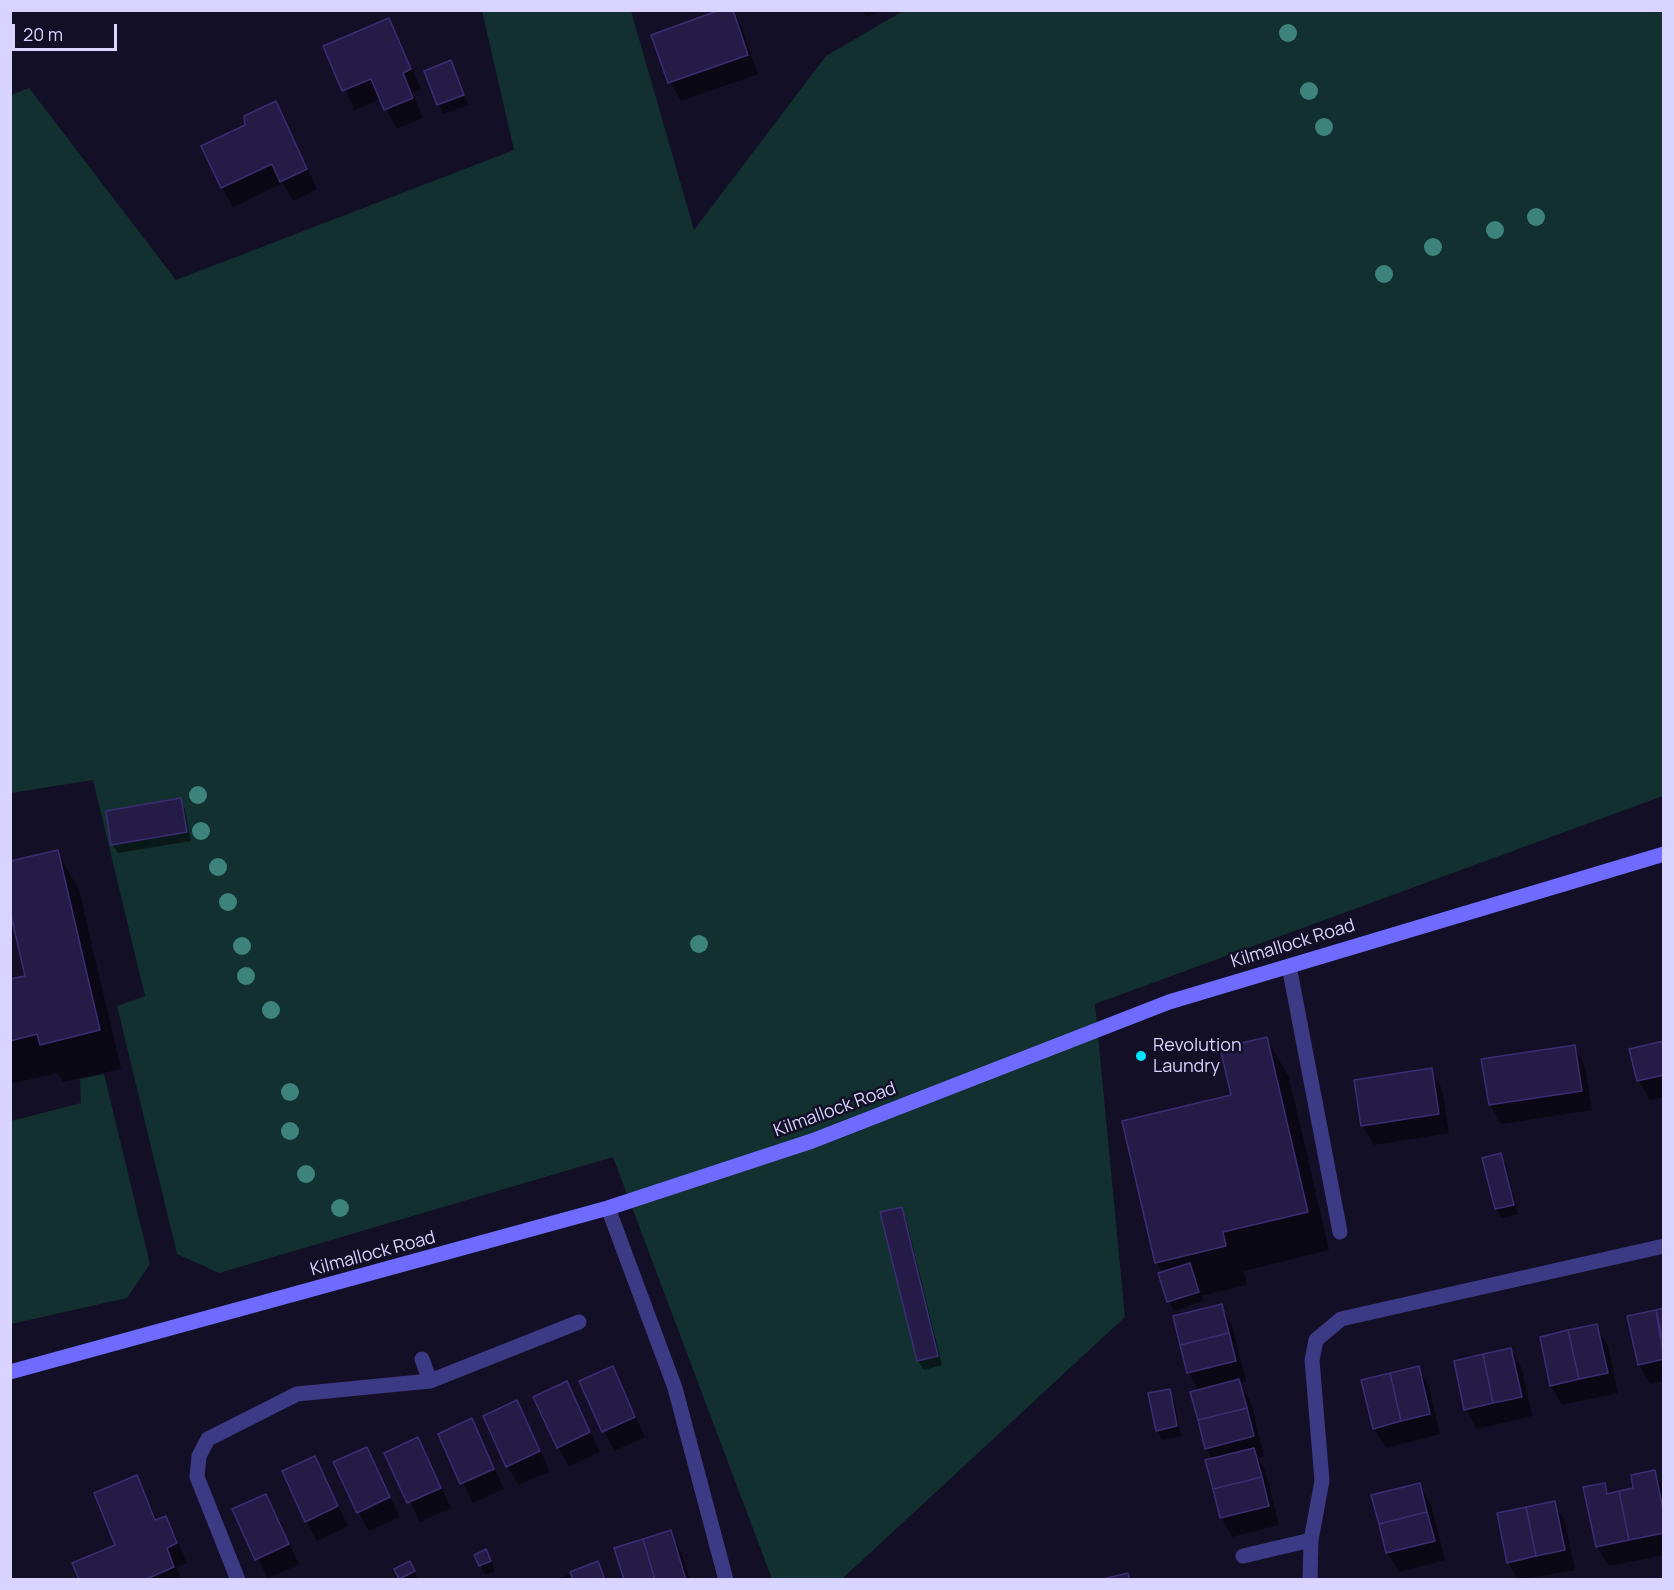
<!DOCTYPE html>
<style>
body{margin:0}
#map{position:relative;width:1674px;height:1590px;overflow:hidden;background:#130f26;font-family:Manrope,sans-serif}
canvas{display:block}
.frame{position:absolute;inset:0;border:12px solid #d9d4ff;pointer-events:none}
.scale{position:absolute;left:12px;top:24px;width:105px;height:27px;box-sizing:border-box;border:3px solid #d9d4ff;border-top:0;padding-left:8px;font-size:18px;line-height:21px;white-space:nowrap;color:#d9d4ff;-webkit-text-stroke:4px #130f26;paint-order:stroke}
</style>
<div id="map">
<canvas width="1674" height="1590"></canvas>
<div class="frame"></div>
<div class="scale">20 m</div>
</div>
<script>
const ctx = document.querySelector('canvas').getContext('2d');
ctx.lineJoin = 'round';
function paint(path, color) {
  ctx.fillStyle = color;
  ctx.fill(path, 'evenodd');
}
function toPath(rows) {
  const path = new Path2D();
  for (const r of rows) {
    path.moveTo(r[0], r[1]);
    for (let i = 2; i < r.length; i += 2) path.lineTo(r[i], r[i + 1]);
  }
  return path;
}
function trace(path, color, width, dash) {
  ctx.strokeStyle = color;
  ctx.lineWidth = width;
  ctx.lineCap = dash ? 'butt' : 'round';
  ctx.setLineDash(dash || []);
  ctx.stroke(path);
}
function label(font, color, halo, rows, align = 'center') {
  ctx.font = font + ' Manrope,sans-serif';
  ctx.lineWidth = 5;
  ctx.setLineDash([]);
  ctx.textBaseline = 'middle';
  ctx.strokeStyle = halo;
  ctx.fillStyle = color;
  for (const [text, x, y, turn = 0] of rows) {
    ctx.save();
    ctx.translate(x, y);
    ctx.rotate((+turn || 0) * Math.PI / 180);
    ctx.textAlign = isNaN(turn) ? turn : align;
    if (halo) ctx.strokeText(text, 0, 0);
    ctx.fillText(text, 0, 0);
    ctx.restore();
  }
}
paint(toPath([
 [482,11,631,11,694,230,826,56,903,11,1663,11,1663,796,1095,1004,1125,1317,842,1579,772,1579,613,1157,219,1273,177,1254,117,1006,145,996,93,780,11,793,11,95,29,88,176,280,514,150],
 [104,1074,150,1264,127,1298,11,1324,11,1121,81,1103,80,1079]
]), '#12302f');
paint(toPath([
 [732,10,742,28,758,74,681,101,670,82],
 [862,10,882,10,866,17],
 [389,20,421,89,413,93,423,118,397,129,381,99,355,110,325,46],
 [451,62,468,105,443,114,426,71],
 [275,103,317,189,293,201,283,183,233,207,222,187,247,126],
 [180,800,185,809,191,841,118,853,112,844],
 [57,851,79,890,121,1069,63,1082,58,1073,10,1084,10,981,27,977],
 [1266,1038,1289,1077,1329,1250,1244,1271,1247,1285,1201,1296,1203,1301,1174,1311,1169,1301,1163,1273,1157,1263,1233,1096],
 [1664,1043,1664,1097,1650,1100,1639,1081,1631,1050],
 [1574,1046,1585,1066,1592,1110,1501,1124,1490,1105,1483,1061],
 [1431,1070,1442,1089,1449,1133,1374,1145,1363,1126],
 [1500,1155,1506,1164,1518,1214,1502,1218,1496,1209,1484,1159],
 [901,1209,906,1218,942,1365,924,1370,918,1361],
 [1221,1306,1232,1325,1246,1381,1239,1383,1250,1400,1264,1456,1258,1458,1265,1470,1279,1525,1232,1537,1221,1517,1213,1460,1206,1448,1199,1391,1189,1373,1175,1317],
 [1664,1310,1664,1381,1650,1384,1639,1365,1629,1317],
 [1596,1326,1608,1346,1618,1393,1562,1405,1551,1386],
 [1511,1349,1522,1369,1532,1416,1477,1429,1466,1409],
 [1418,1367,1429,1387,1440,1434,1386,1448,1374,1428],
 [612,1368,645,1437,614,1451,581,1382],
 [567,1383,600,1452,569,1466,558,1447],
 [1169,1391,1174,1400,1181,1436,1162,1440,1157,1430],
 [516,1402,550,1471,519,1485,507,1466],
 [471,1420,504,1489,473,1503,440,1434],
 [417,1439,451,1508,420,1522,386,1453],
 [366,1449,400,1517,369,1531,358,1512],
 [315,1457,348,1526,317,1541,306,1521],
 [1654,1472,1664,1488,1664,1555,1609,1566,1597,1547,1604,1485,1610,1495,1635,1489],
 [136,1477,158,1521,165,1518,176,1537,187,1563,177,1568,181,1580,80,1580,117,1546],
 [1419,1485,1431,1505,1445,1560,1399,1572,1387,1552],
 [265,1496,299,1564,268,1579,234,1510],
 [1554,1503,1565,1522,1575,1570,1518,1580,1508,1562],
 [670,1532,681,1552,690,1580,626,1580],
 [476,1556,491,1560,495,1571,485,1575],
 [410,1563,415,1572,418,1580,401,1580,396,1569],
 [597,1563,607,1580,555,1580]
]), '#0007');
const building = toPath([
 [720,10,733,10,748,55,668,83,651,35,720,10],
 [389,18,411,69,403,73,413,98,384,110,371,79,342,91,323,46,389,18],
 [451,60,464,95,437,105,424,71,451,60],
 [276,101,307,169,280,182,272,164,221,188,201,146,245,125,244,116,276,101],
 [181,798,187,832,111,845,106,811,181,798],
 [58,850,100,1030,40,1045,37,1034,10,1041,10,979,25,976,10,911,10,861,58,850],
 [1267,1037,1308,1212,1223,1232,1226,1246,1155,1263,1122,1121,1231,1095,1220,1048,1267,1037],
 [1664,1041,1664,1075,1637,1081,1629,1049,1664,1041],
 [1575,1045,1582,1091,1489,1105,1481,1059,1575,1045],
 [1432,1068,1439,1114,1361,1126,1354,1080,1432,1068],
 [1501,1153,1514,1205,1495,1209,1482,1158,1501,1153],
 [902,1207,938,1356,917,1361,880,1212,902,1207],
 [1190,1263,1199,1292,1167,1302,1158,1273,1190,1263],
 [1222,1304,1229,1333,1180,1345,1173,1316,1222,1304],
 [1664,1308,1664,1346,1656,1310,1664,1308],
 [1656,1310,1664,1359,1638,1365,1627,1316,1656,1310],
 [1597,1324,1608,1373,1579,1379,1568,1330,1597,1324],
 [1568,1330,1579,1379,1550,1386,1540,1337,1568,1330],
 [1229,1333,1236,1361,1187,1373,1180,1345,1229,1333],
 [1511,1348,1522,1397,1493,1403,1483,1354,1511,1348],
 [1483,1354,1493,1403,1464,1410,1454,1361,1483,1354],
 [613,1366,635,1417,602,1432,579,1381,613,1366],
 [1419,1366,1430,1414,1401,1421,1390,1373,1419,1366],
 [1390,1373,1401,1421,1373,1429,1361,1380,1390,1373],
 [1239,1379,1247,1408,1198,1420,1190,1392,1239,1379],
 [567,1381,590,1432,557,1448,533,1397,567,1381],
 [1170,1389,1177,1426,1156,1431,1148,1393,1170,1389],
 [517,1400,540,1451,506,1467,483,1416,517,1400],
 [1247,1408,1254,1436,1205,1449,1198,1420,1247,1408],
 [472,1418,494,1469,460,1484,438,1434,472,1418],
 [418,1437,441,1488,407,1503,384,1453,418,1437],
 [367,1447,390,1497,357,1513,333,1462,367,1447],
 [1254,1448,1262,1477,1213,1489,1205,1460,1254,1448],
 [315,1456,338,1506,305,1522,282,1471,315,1456],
 [1655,1470,1664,1514,1664,1533,1629,1540,1619,1491,1633,1488,1631,1475,1655,1470],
 [137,1475,155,1520,166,1516,177,1543,167,1548,174,1567,144,1580,79,1580,72,1563,115,1545,94,1493,137,1475],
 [1262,1477,1269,1506,1220,1518,1213,1489,1262,1477],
 [1420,1483,1427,1512,1379,1524,1371,1495,1420,1483],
 [1605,1483,1607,1494,1619,1491,1629,1540,1596,1547,1583,1487,1605,1483],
 [266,1494,289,1544,255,1560,232,1509,266,1494],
 [1555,1501,1565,1550,1536,1556,1526,1507,1555,1501],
 [1526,1507,1536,1556,1507,1563,1497,1513,1526,1507],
 [1427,1512,1435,1541,1386,1553,1379,1524,1427,1512],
 [671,1530,686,1580,655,1580,643,1539,671,1530],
 [643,1539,655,1580,624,1580,614,1548,643,1539],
 [486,1549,491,1561,479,1566,474,1555,486,1549],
 [410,1561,415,1571,399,1579,394,1569,410,1561],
 [598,1561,605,1580,573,1580,570,1572,598,1561],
 [1128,1573,1130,1580,1099,1580,1128,1573]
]);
paint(building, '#241b47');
trace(building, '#3b2d73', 1.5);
trace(toPath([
 [1289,966,1340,1232],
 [422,1359,430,1381],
 [1243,1556,1311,1540]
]), '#3d3a85', 15);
trace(toPath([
 [608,1208,675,1388,726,1580],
 [238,1580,197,1477,199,1456,208,1439,297,1394,430,1381,579,1322],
 [1310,1580,1311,1540,1322,1481,1312,1360,1316,1340,1341,1319,1664,1246]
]), '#3d3a85', 15);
trace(toPath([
 [10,1372,608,1208,812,1141,1169,1002,1664,854]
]), '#6f6bff', 15);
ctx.fillStyle = '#3d827b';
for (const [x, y] of [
 [1288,33],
 [1309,91],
 [1324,127],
 [1536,217],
 [1495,230],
 [1433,247],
 [1384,274],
 [198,795],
 [201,831],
 [218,867],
 [228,902],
 [699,944],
 [242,946],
 [246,976],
 [271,1010],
 [290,1092],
 [290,1131],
 [306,1174],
 [340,1208]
]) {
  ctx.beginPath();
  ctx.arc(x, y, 9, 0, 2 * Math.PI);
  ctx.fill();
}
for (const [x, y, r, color] of [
 [1141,1056,6,"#00e5ff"]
]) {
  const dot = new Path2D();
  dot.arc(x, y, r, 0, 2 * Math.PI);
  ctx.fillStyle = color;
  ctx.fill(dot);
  trace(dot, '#130f26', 2);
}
label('18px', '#d9d4ff', '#130f26', [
 ["Kilmallock Road",1293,944,-17],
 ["Kilmallock Road",835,1110,-20],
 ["Kilmallock Road",373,1254,-15]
]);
label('18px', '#d9d4ff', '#130f26', [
 ["Revolution",1153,1046],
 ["Laundry",1153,1067]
], 'left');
</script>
